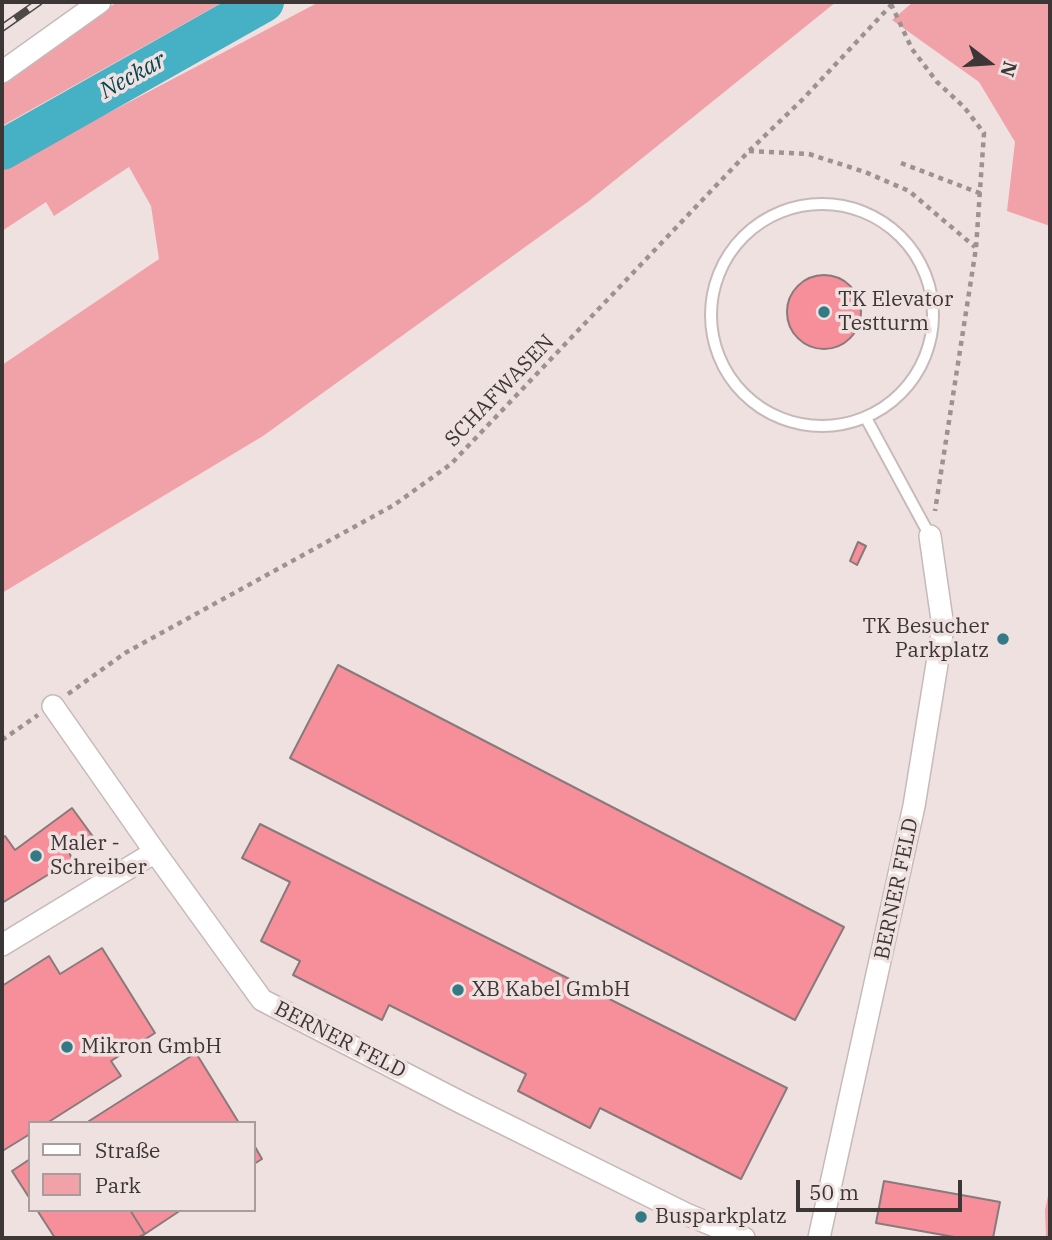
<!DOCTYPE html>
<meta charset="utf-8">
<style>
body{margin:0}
#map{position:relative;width:1052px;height:1240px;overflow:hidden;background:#f0e1e1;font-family:"IBM Plex Serif",serif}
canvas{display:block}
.frame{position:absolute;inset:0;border:4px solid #3c3636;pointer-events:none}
.legend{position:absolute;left:28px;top:1121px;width:228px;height:91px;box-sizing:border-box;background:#f0e1e1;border:2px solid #a89d9d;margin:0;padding:9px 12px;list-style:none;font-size:21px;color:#3c3636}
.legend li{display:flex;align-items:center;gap:14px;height:35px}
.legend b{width:35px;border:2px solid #a89d9d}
.north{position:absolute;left:954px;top:28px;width:70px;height:70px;-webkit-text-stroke:5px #f0e1e1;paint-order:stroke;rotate:107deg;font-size:19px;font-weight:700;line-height:28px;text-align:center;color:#3c3636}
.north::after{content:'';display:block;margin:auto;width:24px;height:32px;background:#3c3636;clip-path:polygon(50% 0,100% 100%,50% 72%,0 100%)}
.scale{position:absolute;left:796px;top:1180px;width:166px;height:32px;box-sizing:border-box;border:4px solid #3c3636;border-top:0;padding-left:9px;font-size:21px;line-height:24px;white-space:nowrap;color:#3c3636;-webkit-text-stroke:5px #f0e1e1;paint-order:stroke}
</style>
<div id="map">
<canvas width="1052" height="1240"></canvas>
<div class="frame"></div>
<ul class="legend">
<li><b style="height:9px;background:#fff"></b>Straße</li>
<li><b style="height:19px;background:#f1a2a8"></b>Park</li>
</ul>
<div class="north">N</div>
<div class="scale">50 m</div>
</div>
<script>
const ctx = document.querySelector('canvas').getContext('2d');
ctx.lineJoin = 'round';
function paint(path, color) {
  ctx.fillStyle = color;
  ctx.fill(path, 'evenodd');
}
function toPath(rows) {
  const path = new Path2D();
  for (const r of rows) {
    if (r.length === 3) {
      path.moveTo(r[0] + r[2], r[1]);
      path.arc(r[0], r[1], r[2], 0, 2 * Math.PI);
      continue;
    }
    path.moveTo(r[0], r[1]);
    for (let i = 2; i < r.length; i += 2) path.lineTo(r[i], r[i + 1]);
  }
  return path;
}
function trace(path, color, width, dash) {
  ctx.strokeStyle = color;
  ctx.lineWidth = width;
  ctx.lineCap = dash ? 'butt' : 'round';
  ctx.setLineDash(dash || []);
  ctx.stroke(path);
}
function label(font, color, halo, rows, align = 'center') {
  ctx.font = font + ' "IBM Plex Serif",serif';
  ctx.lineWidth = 7;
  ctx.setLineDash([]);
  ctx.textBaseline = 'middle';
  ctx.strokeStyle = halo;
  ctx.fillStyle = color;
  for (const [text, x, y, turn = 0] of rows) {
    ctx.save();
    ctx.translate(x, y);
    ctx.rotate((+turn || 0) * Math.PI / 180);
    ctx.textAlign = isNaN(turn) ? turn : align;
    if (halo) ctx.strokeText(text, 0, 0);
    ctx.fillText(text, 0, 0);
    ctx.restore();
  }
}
paint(toPath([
 [117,2,223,2,2,126,2,84],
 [319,2,836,2,589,201,263,436,2,593,2,365,159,259,151,206,129,167,54,216,46,202,2,231,2,169],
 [913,2,1050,2,1050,226,1007,211,1015,142,979,82,892,20],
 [1050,1186,1050,1238,1046,1238,1045,1210]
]), '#f1a2a8');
trace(toPath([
 [2,150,264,2]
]), '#46b0c4', 40);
const building = toPath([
 [824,312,37],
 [858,542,866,546,857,565,850,561,858,542],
 [338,665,844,927,795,1020,290,758,338,665],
 [72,808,94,838,69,851,72,860,2,903,2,838,5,836,15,850,72,808],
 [260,824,787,1088,741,1179,600,1108,590,1128,518,1091,526,1074,389,1005,382,1020,293,975,300,961,261,941,290,882,242,858,260,824],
 [102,948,155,1033,111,1061,121,1076,47,1123,30,1123,30,1134,4,1150,2,1147,2,986,49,956,60,974,102,948],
 [196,1053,239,1123,86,1123,196,1053],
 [254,1145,262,1159,254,1164,254,1145],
 [30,1159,30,1199,12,1171,30,1159],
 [884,1181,1000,1202,993,1238,960,1238,876,1223,884,1181],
 [37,1210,130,1210,145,1234,137,1238,55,1238,37,1210],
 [130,1210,181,1210,145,1234,130,1210]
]);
paint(building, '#f68f99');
trace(building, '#887a7b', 2);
const lane = toPath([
 [822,315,111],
 [866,418,930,536]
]);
const street = toPath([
 [2,72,100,2],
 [53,706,155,852],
 [2,945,155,852,262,1000,462,1103,686,1214,744,1238],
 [819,1238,914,806,943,627,930,536]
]);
trace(lane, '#c7b9ba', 14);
trace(street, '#c7b9ba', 24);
trace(toPath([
 [891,4,912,49,937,82,964,107,984,133,976,248,935,511],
 [749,151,809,154,865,172,909,191,975,247],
 [901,163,982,194],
 [68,694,125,653,394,505,451,464,749,151,803,99,894,2],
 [2,740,38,715]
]), '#9d9292', 4.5, [5, 5]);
trace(lane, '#fff', 10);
trace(street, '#fff', 21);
const rail = toPath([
 [2,28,39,2]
]);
trace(rail, '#4f4848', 8);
trace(rail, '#f0e1e1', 5, [16]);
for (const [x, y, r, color] of [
 [824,312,7,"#347986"],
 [1003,639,7,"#347986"],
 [36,856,7,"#347986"],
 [458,990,7,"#347986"],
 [67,1047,7,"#347986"],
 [641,1217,7,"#347986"]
]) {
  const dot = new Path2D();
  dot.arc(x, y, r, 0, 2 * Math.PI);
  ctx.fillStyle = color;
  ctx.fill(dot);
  trace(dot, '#f0e1e1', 2.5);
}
label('21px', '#3c3636', '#f0e1e1', [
 ["TK Elevator",838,300],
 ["Testturm",838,324],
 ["TK Besucher",989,627,"right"],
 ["Parkplatz",989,651,"right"],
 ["Maler -",50,844],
 ["Schreiber",50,868],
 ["XB Kabel GmbH",472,990],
 ["Mikron GmbH",81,1047],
 ["Busparkplatz",655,1217]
], 'left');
label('21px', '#3c3636', '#f0e1e1', [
 ["SCHAFWASEN",500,391,-46],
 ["BERNER FELD",897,889,-78],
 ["BERNER FELD",340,1040,27]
]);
label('italic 23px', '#034651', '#f0e1e1', [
 ["Neckar",133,76,-29]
]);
</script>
